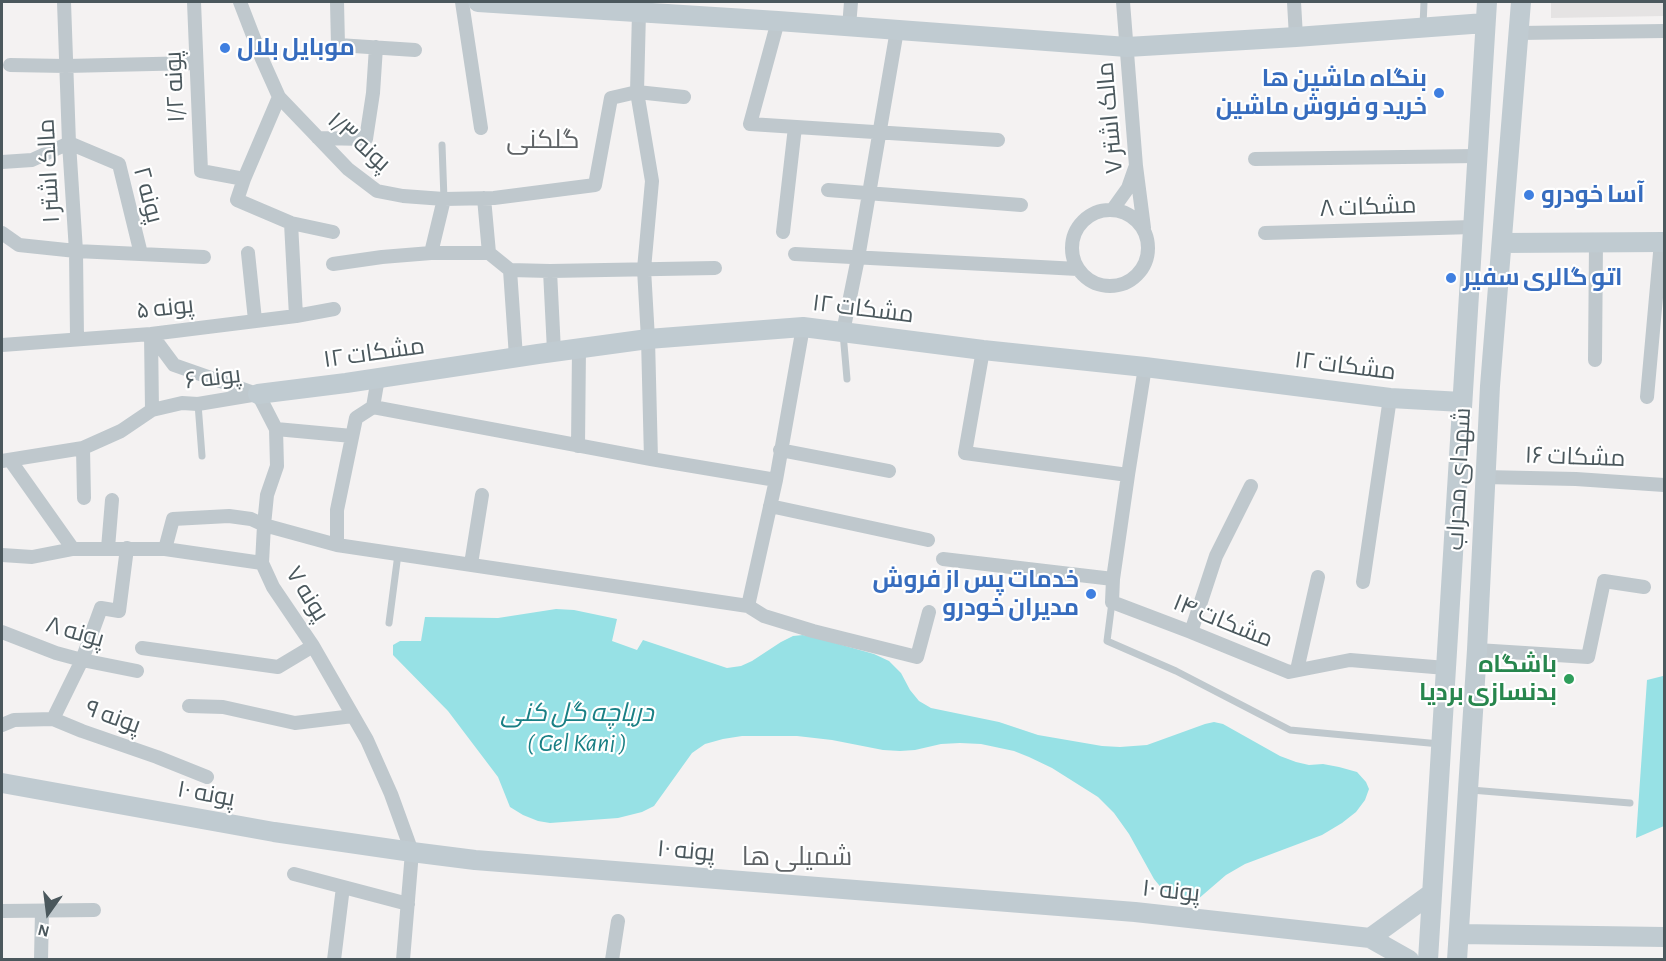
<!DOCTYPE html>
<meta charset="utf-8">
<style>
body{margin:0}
#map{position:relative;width:1666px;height:961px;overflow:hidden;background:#f4f2f2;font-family:"Alegreya Sans",sans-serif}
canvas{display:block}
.frame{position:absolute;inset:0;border:3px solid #4b585d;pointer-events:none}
.north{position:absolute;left:18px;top:883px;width:60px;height:60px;-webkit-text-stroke:4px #fff;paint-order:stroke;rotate:194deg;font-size:16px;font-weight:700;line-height:24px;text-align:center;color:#4b585d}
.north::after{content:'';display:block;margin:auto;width:21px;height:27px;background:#4b585d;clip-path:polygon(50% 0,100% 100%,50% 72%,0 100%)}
</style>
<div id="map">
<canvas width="1666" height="961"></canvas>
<div class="frame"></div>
<div class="north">N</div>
</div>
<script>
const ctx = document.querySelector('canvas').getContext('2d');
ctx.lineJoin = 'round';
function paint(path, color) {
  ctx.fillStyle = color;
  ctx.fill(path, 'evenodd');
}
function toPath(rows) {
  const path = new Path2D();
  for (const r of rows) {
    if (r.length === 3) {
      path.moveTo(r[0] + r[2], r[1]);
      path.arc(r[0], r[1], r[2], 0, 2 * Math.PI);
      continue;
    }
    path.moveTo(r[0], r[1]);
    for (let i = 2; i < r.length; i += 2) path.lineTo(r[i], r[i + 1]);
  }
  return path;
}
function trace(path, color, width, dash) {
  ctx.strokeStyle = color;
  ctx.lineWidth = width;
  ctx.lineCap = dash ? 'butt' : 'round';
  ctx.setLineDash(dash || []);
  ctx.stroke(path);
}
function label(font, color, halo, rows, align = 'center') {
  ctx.font = font + ' "Alegreya Sans",Cairo,sans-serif';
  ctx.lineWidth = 4.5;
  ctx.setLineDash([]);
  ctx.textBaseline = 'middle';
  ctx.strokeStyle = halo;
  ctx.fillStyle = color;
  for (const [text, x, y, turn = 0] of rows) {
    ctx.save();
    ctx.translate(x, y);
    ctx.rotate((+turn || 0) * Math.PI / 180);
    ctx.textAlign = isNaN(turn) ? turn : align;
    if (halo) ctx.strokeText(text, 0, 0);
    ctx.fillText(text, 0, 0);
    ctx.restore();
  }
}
paint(toPath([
 [1551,2,1664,2,1664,16,1551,18]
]), '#e5e3e3');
paint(toPath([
 [556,609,574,610,617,619,612,641,637,650,643,640,727,668,741,666,752,661,781,642,793,636,803,635,828,641,874,654,889,661,901,673,910,690,919,701,931,708,999,722,1038,735,1102,746,1120,747,1147,745,1205,724,1214,722,1223,724,1280,756,1296,762,1309,765,1323,764,1339,767,1357,772,1366,782,1369,789,1365,800,1356,812,1342,823,1322,835,1245,864,1226,875,1197,900,1186,901,1173,896,1163,890,1154,879,1129,834,1114,813,1098,797,1052,768,1029,757,1014,751,981,744,960,743,941,744,915,750,900,751,883,750,832,740,797,736,742,736,723,739,705,744,692,753,654,806,642,812,618,818,550,823,538,821,523,815,510,807,498,777,448,711,393,655,393,645,400,641,421,641,425,617,498,618],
 [1664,673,1664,826,1636,838,1647,680,1663,676]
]), '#97e1e5');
trace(toPath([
 [1423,26,1424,2],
 [442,145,444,199],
 [843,333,847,379],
 [198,404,202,456],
 [1112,602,1107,641,1176,671,1290,730,1440,744],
 [389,623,398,554],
 [1471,790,1630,803]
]), '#bfc8cd', 7);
trace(toPath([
 [64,2,69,143,76,251,77,338],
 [194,2,201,171,244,179,279,97],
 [240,2,262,59,279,97,348,169,377,191,403,196,444,199,494,198,595,185,611,98,637,92,684,97],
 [337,2,338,45,415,50],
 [462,2,481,128],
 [1123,2,1136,166,1144,228],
 [1294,2,1296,37],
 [639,12,637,92,652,181,644,269,648,339,651,459],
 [778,21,750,124,998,140],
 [849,27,851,2],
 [1519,33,1664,31],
 [10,65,66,66,196,63],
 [318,138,366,139,373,93,376,47],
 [1255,159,1477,156],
 [2,162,32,160,69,143,119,164,141,254],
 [244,179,237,200,291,223,333,232],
 [828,190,1021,205],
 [484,198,489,253],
 [444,199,431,253,489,253,510,270,550,271,715,268],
 [1113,209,1128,188,1135,168],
 [1110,248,38],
 [291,223,296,316],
 [783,232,795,127],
 [2,233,19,245,76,251,204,257],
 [1265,233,1473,227],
 [248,253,255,320],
 [795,254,1078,269],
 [333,264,382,257,431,253],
 [510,270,516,357],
 [550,271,554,351],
 [843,332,858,258,897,30],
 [151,334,174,365,257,394],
 [151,334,152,410],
 [2,345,151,334,296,316,334,309],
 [983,350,965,453,1128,475,1145,367],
 [1595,360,1596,242],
 [378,378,373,407,651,459,776,480],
 [258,394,276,429,277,466,267,495,264,525,337,545,748,606,776,480,803,327],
 [1647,397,1661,242],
 [276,429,352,436],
 [578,446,579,348],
 [83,448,84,498],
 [780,450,889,471],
 [10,460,73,549],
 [2,461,83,448,121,431,152,410,182,403,198,404,258,394],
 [1128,475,1113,579,1112,602,1191,632,1289,672,1350,660,1446,668],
 [1484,477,1576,479,1664,485],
 [770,506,928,540],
 [337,545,337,510,356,418,373,407],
 [108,548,112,500],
 [165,549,173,519,229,516,251,519,264,525,262,563],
 [2,555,32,557,73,549,165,549,262,563,273,587,313,646,367,740,391,794,412,852,403,960],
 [943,559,1113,579],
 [471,564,482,495],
 [1363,582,1390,398],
 [748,606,764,616,813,631,917,657,929,612],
 [2,632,56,653,82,660,137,671],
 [1191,632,1216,556,1251,486],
 [142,648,278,667,313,646],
 [1477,650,1588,657,1604,581,1644,587],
 [1297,670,1318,577],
 [189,706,223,707,295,723,353,716],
 [53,719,82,660,101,608,119,611,127,548],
 [2,725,14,720,53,719,82,731,157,757,207,777],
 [294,874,408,904],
 [2,911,94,910],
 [41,960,42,911],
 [334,960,343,887],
 [612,960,618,921]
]), '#bfc8cd', 14);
trace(toPath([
 [478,2,778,21,1127,47,1296,37,1485,23],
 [1502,243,1664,242],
 [258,394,346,383,538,354,648,339,803,327,983,350,1145,367,1390,398,1462,402],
 [2,783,274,832,412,852,475,860,1135,912,1370,938,1409,960],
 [1459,934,1664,937],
 [1370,938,1432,893],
 [1428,960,1487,2],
 [1457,960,1477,650,1490,386,1521,2]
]), '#c0cbd1', 20);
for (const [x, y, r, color] of [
 [225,48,6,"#3f7fe0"],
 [1439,93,6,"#3f7fe0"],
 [1529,195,6,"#3f7fe0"],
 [1451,278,6,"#3f7fe0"],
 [1091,594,6,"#3f7fe0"],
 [1569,679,6,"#2e9e5b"]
]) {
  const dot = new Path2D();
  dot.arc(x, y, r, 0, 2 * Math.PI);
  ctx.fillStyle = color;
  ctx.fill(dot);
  trace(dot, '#fff', 2);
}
label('bold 24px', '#366cbe', '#fff', [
 ["موبایل بلال",237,48],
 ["بنگاه ماشین ها",1427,79,"right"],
 ["خرید و فروش ماشین",1427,107,"right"],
 ["آسا خودرو",1541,195],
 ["اتو گالری سفیر",1463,278],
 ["خدمات پس از فروش",1079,580,"right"],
 ["مدیران خودرو",1079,608,"right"]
], 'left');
label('24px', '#4b585d', '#fff', [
 ["پونه ۱/۲",175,87,-93],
 ["مالک اشتر ۷",1110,118,-95],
 ["پونه ۱/۳",359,142,42],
 ["مالک اشتر ۱",49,171,-93],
 ["پونه ۲",148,195,75],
 ["مشکات ۸",1368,207,-2],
 ["پونه ۵",165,308,-6],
 ["مشکات ۱۲",863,309,7],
 ["مشکات ۱۲",374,353,-8],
 ["مشکات ۱۲",1345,366,7],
 ["پونه ۶",213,378,-7],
 ["مشکات ۱۶",1575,457,2],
 ["شهدای محراب",1459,479,-87],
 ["پونه ۷",307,594,58],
 ["مشکات ۱۴",1223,621,22],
 ["پونه ۸",75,632,16],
 ["پونه ۹",113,717,20],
 ["پونه ۱۰",206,794,10],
 ["پونه ۱۰",686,851,5],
 ["پونه ۱۰",1171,891,6]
]);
label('bold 24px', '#27864d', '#fff', [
 ["باشگاه",1557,665],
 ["بدنسازی بردیا",1557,693]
], 'right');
label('26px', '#5f6366', '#fff', [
 ["گلکنی",543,140],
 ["شمیلی ها",797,857]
]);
label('italic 26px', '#197f84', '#fff', [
 ["دریاچه گل کنی",577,713],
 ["( Gel Kani )",577,743]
]);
</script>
